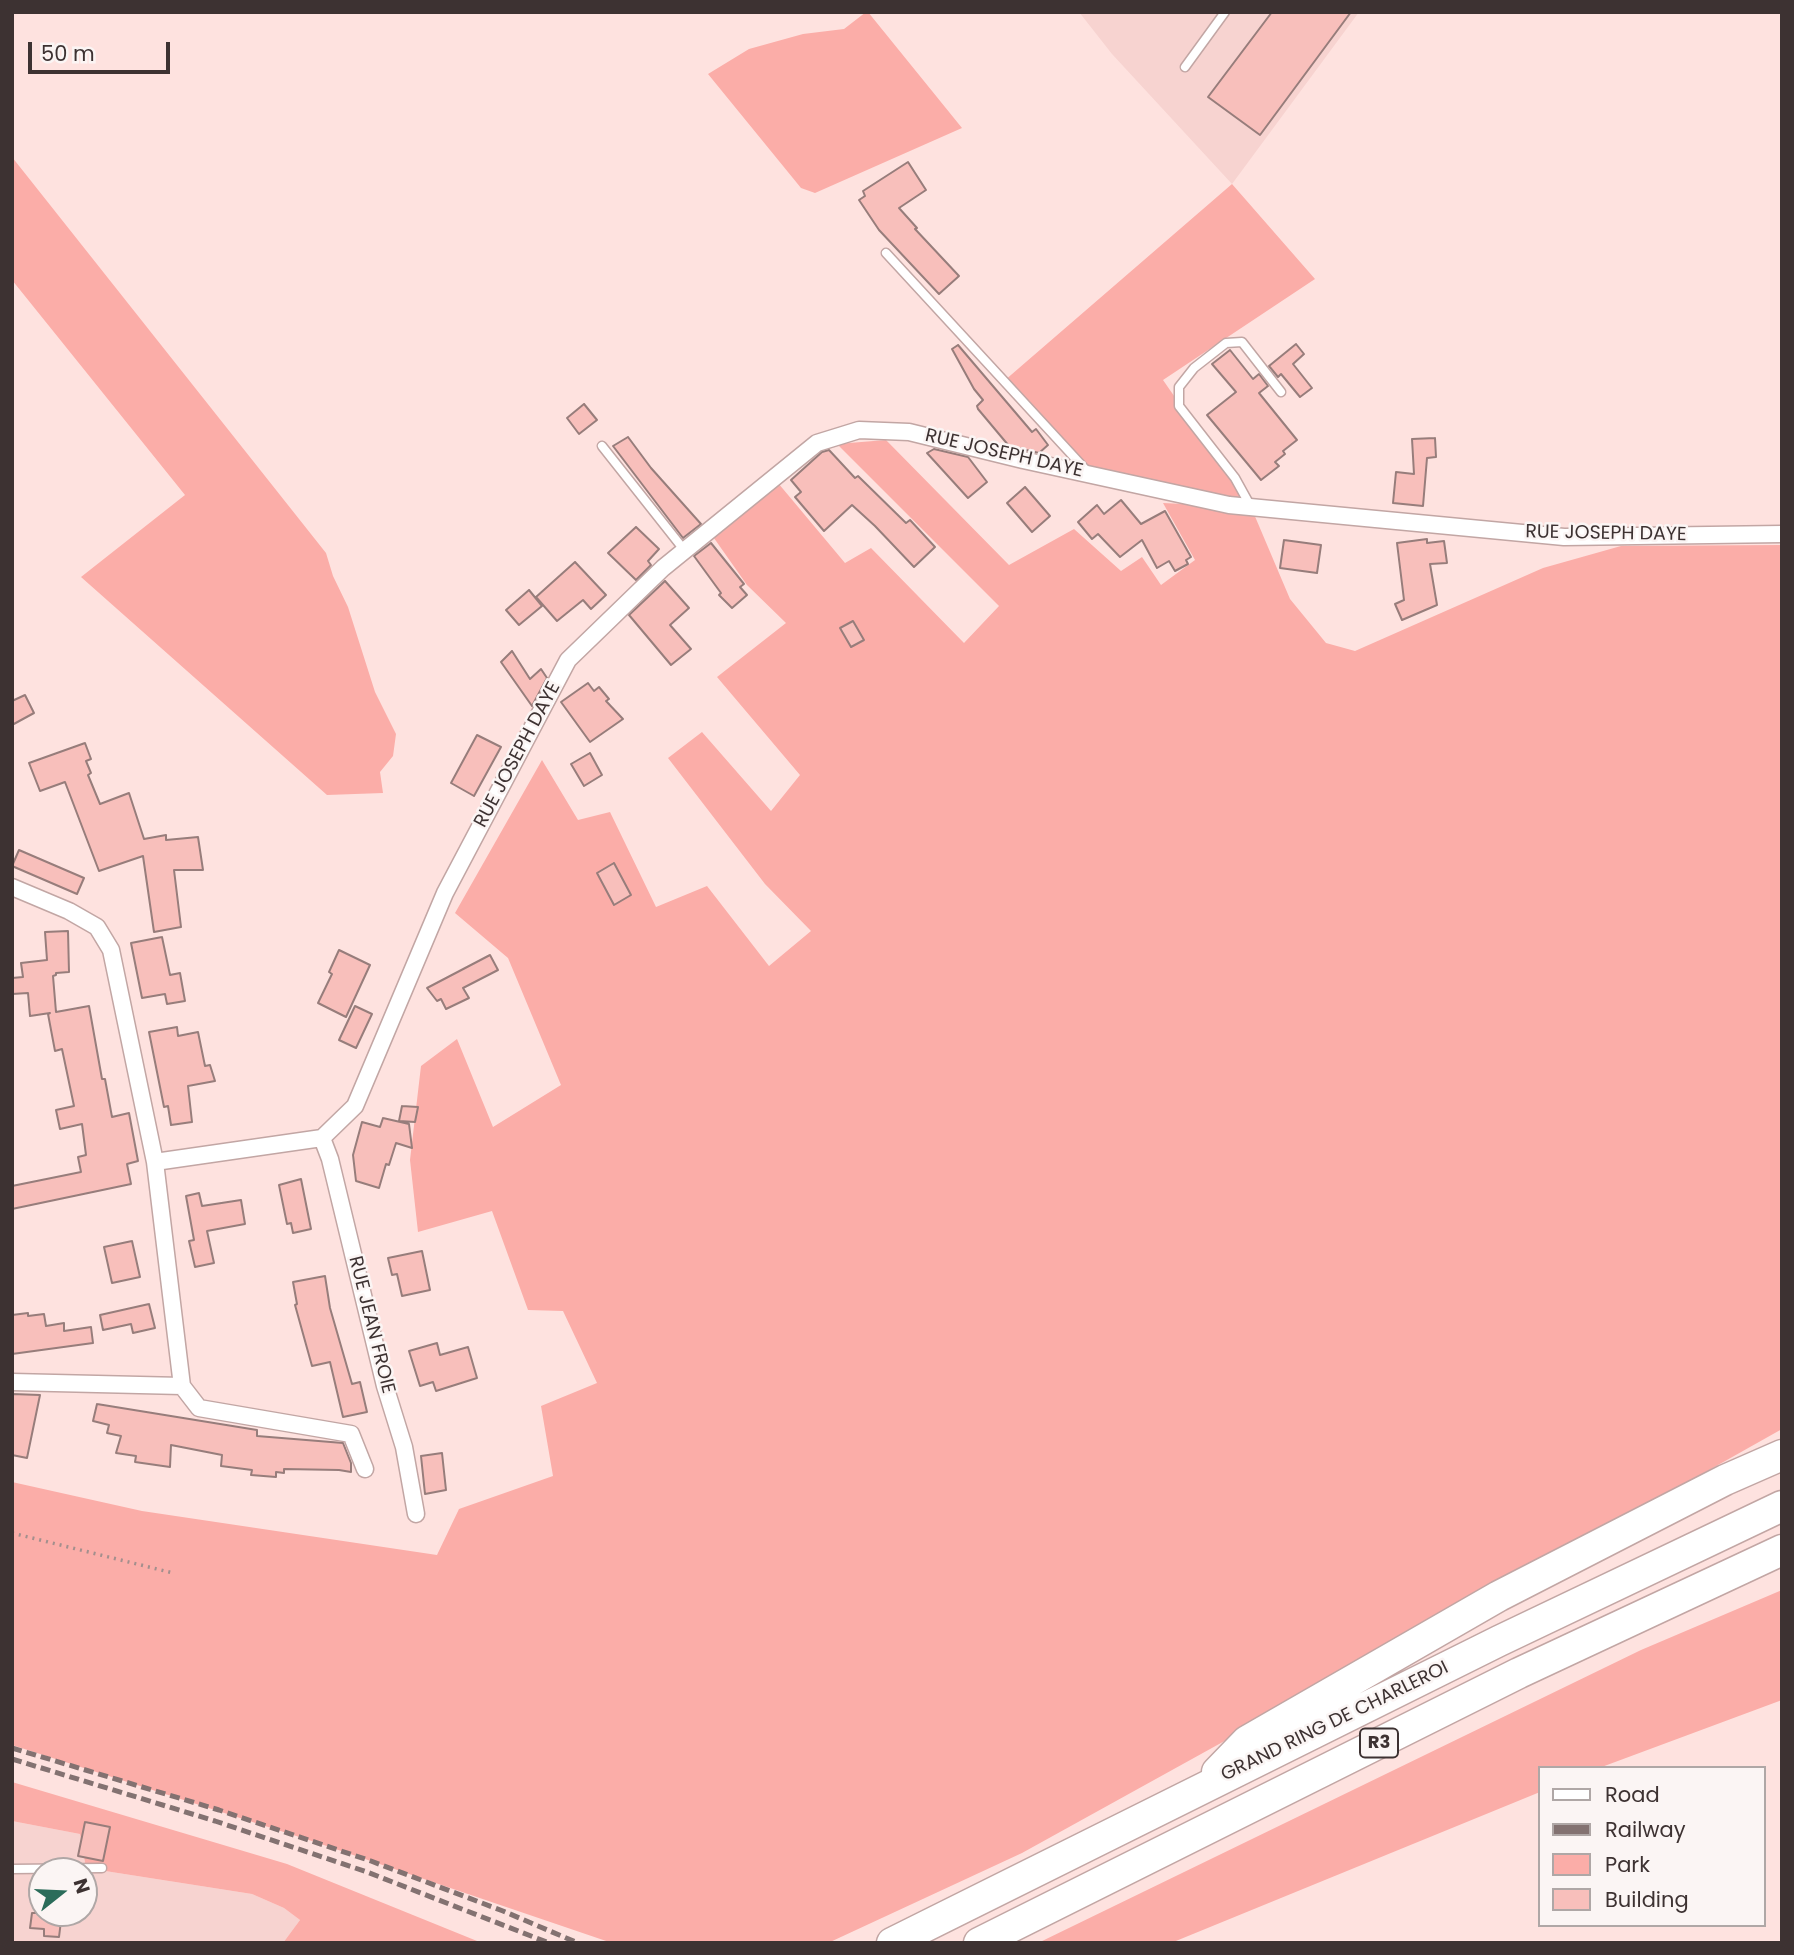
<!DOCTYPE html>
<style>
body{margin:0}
#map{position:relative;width:1794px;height:1955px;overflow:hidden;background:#fee2df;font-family:Poppins,sans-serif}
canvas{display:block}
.frame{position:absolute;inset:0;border:14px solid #3d3232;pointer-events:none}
.legend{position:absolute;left:1538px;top:1766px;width:228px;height:161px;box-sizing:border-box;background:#fbf5f4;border:2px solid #afa7a6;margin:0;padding:9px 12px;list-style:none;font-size:21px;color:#3d3232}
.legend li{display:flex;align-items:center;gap:14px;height:35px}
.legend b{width:35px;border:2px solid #afa7a6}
.north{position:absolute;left:28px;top:1857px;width:70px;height:70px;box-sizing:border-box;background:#fbf5f4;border:2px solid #afa7a6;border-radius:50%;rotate:72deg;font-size:19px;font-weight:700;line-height:28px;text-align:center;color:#3d3232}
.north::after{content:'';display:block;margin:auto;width:24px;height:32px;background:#2b6c5a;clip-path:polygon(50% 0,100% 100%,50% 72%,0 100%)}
.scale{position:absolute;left:28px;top:42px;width:142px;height:32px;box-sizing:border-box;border:4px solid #3d3232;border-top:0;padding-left:9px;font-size:21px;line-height:24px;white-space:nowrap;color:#3d3232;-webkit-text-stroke:5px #fbf5f4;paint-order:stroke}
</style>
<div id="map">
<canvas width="1794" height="1955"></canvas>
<div class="frame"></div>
<ul class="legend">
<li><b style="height:9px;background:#fff"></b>Road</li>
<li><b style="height:9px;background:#837271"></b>Railway</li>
<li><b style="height:19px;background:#fbada8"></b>Park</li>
<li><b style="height:19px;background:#f8bfbb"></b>Building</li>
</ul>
<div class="north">N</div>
<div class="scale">50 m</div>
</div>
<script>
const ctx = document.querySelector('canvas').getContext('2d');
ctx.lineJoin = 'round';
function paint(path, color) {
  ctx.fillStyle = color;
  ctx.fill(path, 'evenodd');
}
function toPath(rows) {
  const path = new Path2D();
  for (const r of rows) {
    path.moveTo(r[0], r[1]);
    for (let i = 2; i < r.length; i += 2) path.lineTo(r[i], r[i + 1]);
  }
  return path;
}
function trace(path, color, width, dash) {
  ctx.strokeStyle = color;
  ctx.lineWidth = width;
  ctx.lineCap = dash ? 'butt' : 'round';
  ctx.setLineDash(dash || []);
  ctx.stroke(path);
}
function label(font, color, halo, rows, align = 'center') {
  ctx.font = font + ' Poppins,sans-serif';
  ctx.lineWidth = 5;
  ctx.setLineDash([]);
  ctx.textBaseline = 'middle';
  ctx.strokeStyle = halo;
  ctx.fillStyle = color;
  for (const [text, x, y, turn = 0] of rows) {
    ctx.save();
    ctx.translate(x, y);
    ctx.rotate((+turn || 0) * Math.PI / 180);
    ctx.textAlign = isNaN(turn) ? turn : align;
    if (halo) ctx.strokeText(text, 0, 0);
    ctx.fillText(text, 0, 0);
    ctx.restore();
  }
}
paint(toPath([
 [1079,12,1359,12,1232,184,1112,54],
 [12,1821,80,1834,86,1868,252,1894,284,1908,300,1920,283,1943,12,1943],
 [42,1871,84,1871,84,1913,42,1913]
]), '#f7d3d0');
paint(toPath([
 [866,12,868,12,962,128,815,193,801,188,708,74,749,49,803,34,844,29],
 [12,157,326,553,333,576,348,607,375,692,396,734,393,756,380,772,383,793,327,795,81,577,185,495,12,280],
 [1232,184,1315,279,1163,380,1251,507,1290,599,1326,643,1355,651,1543,568,1621,546,1782,545,1782,1429,1400,1644,1022,1853,828,1943,612,1943,315,1842,12,1745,12,1482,142,1511,437,1555,459,1509,553,1476,541,1406,597,1383,563,1311,528,1310,492,1211,418,1232,410,1160,421,1066,457,1039,493,1127,561,1085,508,958,455,913,542,760,578,820,610,812,656,907,707,886,769,966,811,931,765,884,668,758,702,732,771,811,800,775,717,677,786,623,747,585,709,531,773,477,845,563,871,548,964,643,999,606,837,444,886,440,1009,565,1074,529,1121,571,1142,557,1161,585,1195,560,1163,503,1244,507,1089,473,1004,381],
 [1782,1590,1782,1700,1599,1768,1540,1768,1540,1792,1171,1943,1038,1943,1641,1650],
 [12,1782,287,1864,482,1943,283,1943,300,1920,284,1908,252,1894,86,1868,80,1834,12,1821]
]), '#fbada8');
const building = toPath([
 [1272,12,1351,12,1260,135,1208,97,1272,12],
 [908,162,926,190,899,208,917,228,915,229,959,276,939,294,879,230,859,200,865,196,863,191,908,162],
 [1296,344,1304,354,1293,364,1312,388,1300,397,1281,374,1278,377,1269,366,1296,344],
 [958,345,1032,432,1036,429,1048,445,1039,453,1009,446,978,409,977,406,983,400,974,389,952,349,958,345],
 [1230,350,1253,379,1259,374,1268,386,1259,393,1297,440,1283,451,1285,454,1275,462,1279,466,1261,480,1207,415,1236,392,1212,364,1230,350],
 [584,404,597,420,579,434,567,418,584,404],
 [628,437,651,468,701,524,683,538,613,446,628,437],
 [1435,438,1436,457,1427,458,1423,506,1393,503,1396,472,1414,474,1412,439,1435,438],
 [934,449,968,457,987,482,968,498,927,453,934,449],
 [829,450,855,478,858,476,906,523,910,520,935,547,914,567,875,526,852,505,824,531,795,497,801,492,791,480,822,452,829,450],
 [1025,487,1050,516,1032,532,1007,503,1025,487],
 [1121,500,1141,524,1165,511,1191,557,1186,560,1188,564,1175,571,1169,561,1157,568,1142,540,1120,557,1098,534,1092,539,1078,522,1097,505,1104,514,1121,500],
 [636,527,659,549,648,561,651,565,636,580,608,553,636,527],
 [1427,539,1427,543,1444,541,1447,563,1430,564,1437,605,1402,620,1395,604,1404,600,1397,543,1427,539],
 [1284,540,1321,545,1317,573,1280,568,1284,540],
 [711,543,744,584,740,587,747,595,732,608,719,595,721,593,694,556,711,543],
 [575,562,606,595,591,609,583,600,557,621,536,597,575,562],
 [665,581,689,608,670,625,691,649,671,665,629,615,665,581],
 [529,590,542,606,519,625,506,610,529,590],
 [853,621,864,640,851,647,840,628,853,621],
 [512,651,530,679,541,669,547,678,532,706,501,662,512,651],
 [588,683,594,691,599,687,609,699,606,701,623,719,590,742,561,702,588,683],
 [25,695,34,713,12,725,12,701,25,695],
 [477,735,501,747,474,796,451,783,477,735],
 [85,743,91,759,86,761,91,773,88,775,100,804,129,793,144,839,166,835,166,840,198,837,203,870,174,870,181,927,154,932,143,856,99,871,65,782,40,791,29,763,85,743],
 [590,753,602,775,584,786,571,764,590,753],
 [19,850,84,878,77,894,12,866,19,850],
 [614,863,631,895,614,905,597,873,614,863],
 [68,931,69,972,56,973,56,975,53,976,56,1012,89,1006,102,1079,105,1079,112,1117,129,1113,138,1161,127,1164,131,1184,12,1209,12,1186,81,1172,78,1157,86,1155,82,1124,60,1129,56,1110,74,1106,62,1049,55,1051,48,1014,50,1013,30,1016,28,993,12,994,12,978,23,977,21,963,47,960,45,932,68,931],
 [162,937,170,975,180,973,185,1001,167,1004,165,994,142,998,131,943,162,937],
 [339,950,370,965,346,1017,318,1003,332,974,329,972,339,950],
 [490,955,498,970,463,988,469,998,446,1009,441,999,437,1001,427,988,490,955],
 [355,1006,372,1014,356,1048,339,1040,355,1006],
 [177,1027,178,1036,198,1032,205,1066,210,1065,215,1081,188,1086,192,1122,171,1125,168,1106,164,1107,149,1032,177,1027],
 [402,1106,418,1107,415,1122,399,1121,402,1106],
 [383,1118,409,1124,412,1148,396,1143,389,1165,386,1164,379,1188,356,1181,353,1155,362,1122,380,1127,383,1118],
 [301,1179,311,1229,293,1233,291,1223,287,1224,279,1185,301,1179],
 [199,1193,202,1206,241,1200,245,1224,207,1231,214,1263,195,1267,189,1241,194,1240,186,1196,199,1193],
 [132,1241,140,1277,112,1283,104,1247,132,1241],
 [422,1251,430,1290,402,1296,397,1274,392,1275,388,1258,422,1251],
 [325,1276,330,1308,352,1384,360,1382,367,1412,343,1417,330,1362,312,1366,295,1305,297,1304,293,1282,325,1276],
 [149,1304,155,1328,133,1333,131,1324,103,1330,100,1315,149,1304],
 [28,1313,28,1316,44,1314,46,1326,64,1323,64,1331,91,1327,93,1343,12,1354,12,1315,28,1313],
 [437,1343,440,1355,468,1347,477,1378,436,1391,433,1382,420,1386,409,1351,437,1343],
 [12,1394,40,1395,27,1458,12,1455,12,1394],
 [97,1404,257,1430,257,1436,343,1443,351,1463,351,1472,339,1470,284,1469,284,1473,276,1472,276,1477,251,1475,252,1470,221,1466,222,1455,171,1445,170,1467,135,1462,136,1456,116,1453,121,1436,107,1433,109,1425,93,1421,97,1404],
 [442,1453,446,1490,425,1494,421,1456,442,1453],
 [85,1822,110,1827,103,1861,78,1856,85,1822],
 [32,1913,62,1913,59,1937,44,1936,44,1929,30,1928,32,1913]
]);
paint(building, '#f8bfbb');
trace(building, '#977d7b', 2);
const lane = toPath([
 [1185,67,1225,12],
 [886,253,1086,470],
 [602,446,685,551],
 [1251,507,1235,478,1179,406,1179,387,1194,368,1226,343,1242,342,1281,392],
 [12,1869,102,1868]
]);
const street = toPath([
 [12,887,69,911,97,927,111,950,155,1162,182,1386],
 [322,1138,355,1106,445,893,568,660,663,568,817,443,859,430,909,432,1023,460,1229,505,1564,537,1782,534],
 [155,1162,322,1138,330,1159,385,1386,404,1447,416,1514],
 [12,1382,182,1386,199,1408,351,1434,365,1469]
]);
const highway = toPath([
 [1217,1772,1247,1741,1499,1596,1725,1480,1782,1455],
 [892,1943,1499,1641,1782,1506],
 [979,1943,1519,1673,1782,1550]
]);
trace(lane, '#c2a6a4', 11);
trace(street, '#c2a6a4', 19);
trace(highway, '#c2a6a4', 33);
trace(toPath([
 [1781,12,1782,13],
 [12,1533,173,1573]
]), '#a38f8d', 3.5, [2, 5]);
trace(lane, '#fff', 8);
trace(street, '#fff', 16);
trace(highway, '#fff', 30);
trace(toPath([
 [12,1748,219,1810,371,1861,503,1911,578,1943],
 [12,1759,215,1821,367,1872,549,1943]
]), '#837271', 5, [10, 5]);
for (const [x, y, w] of [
 [1379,1743,38]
]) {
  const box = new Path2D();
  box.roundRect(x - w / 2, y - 14.5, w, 29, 5);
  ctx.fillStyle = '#fbf5f4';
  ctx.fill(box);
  trace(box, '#3d3232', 2);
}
label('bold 18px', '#3d3232', null, [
 ["R3",1379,1743]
]);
label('19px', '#3d3232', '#fbf5f4', [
 ["RUE JOSEPH DAYE",1004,454,13],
 ["RUE JOSEPH DAYE",1606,534,1],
 ["RUE JOSEPH DAYE",518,755,-62],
 ["RUE JEAN FROIE",371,1325,76],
 ["GRAND RING DE CHARLEROI",1335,1722,-26]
]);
</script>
